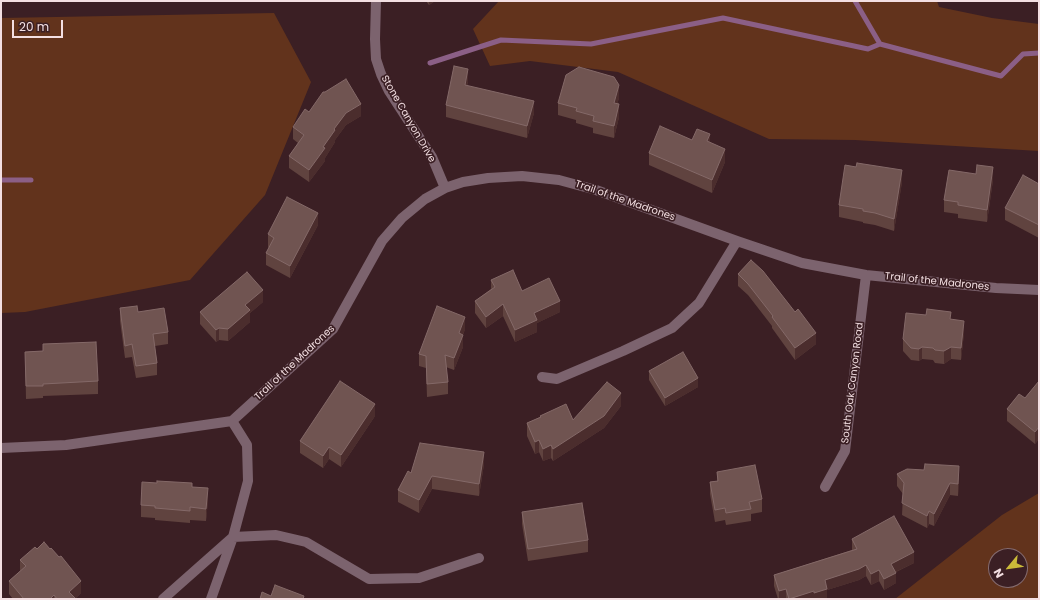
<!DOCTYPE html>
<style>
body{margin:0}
#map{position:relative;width:1040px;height:600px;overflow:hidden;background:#3b1f24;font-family:Poppins,sans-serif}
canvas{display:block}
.frame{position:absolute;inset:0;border:2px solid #f3dfe2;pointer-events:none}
.north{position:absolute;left:988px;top:548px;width:40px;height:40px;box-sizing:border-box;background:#3b1f24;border:1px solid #856c70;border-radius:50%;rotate:241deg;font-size:11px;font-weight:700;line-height:16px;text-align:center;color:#f3dfe2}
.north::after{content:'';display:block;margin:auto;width:14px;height:18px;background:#cbba39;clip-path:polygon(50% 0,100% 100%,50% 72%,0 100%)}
.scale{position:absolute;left:12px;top:20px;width:51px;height:18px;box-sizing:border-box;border:2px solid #f3dfe2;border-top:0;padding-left:5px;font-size:12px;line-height:14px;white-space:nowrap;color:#f3dfe2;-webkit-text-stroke:3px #3b1f24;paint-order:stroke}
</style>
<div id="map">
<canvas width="1040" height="600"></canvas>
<div class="frame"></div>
<div class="north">N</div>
<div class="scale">20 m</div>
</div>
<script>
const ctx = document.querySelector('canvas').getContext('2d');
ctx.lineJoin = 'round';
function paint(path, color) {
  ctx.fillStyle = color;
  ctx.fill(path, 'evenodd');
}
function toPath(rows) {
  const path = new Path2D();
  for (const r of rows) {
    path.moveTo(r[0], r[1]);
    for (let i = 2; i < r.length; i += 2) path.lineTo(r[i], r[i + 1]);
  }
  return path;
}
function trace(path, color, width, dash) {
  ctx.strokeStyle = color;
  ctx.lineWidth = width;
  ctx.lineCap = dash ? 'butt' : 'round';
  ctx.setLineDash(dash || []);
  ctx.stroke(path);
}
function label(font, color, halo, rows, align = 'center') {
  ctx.font = font + ' Poppins,sans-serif';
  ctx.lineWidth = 3.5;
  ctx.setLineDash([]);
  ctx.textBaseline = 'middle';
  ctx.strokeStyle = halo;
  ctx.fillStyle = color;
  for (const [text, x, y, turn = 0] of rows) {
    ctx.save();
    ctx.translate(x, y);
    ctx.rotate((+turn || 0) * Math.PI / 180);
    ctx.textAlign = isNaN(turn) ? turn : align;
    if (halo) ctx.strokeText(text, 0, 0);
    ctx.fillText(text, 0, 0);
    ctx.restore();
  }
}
paint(toPath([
 [499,1,937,1,939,7,992,18,1039,24,1039,151,855,140,769,139,618,72,530,61,490,66,473,29],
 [274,13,311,82,265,195,190,280,25,312,1,313,1,18],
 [1039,493,1039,599,895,599,1002,515],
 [996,556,1020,556,1020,580,996,580]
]), '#62331c');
trace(toPath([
 [855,1,880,44,1001,76,1023,54,1039,53],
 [430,63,501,40,591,44,723,18,868,49,880,44],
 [1,180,31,180]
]), '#8b5f86', 5);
trace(toPath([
 [376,1,375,39,376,59,381,74,389,91,432,157,445,188],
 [542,377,557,379,623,351,672,328,699,303,737,241],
 [1,448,66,445,232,421,333,329,382,241,402,218,425,199,445,188,463,182,488,178,522,176,559,180,596,190,737,241,802,263,866,275,996,288,1039,290],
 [825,487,845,451,866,275],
 [163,599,233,537,248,481,247,445,232,421],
 [211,599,233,537,276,535,306,542,369,579,419,578,479,558]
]), '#7c636e', 10);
paint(toPath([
 [426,1,435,1,429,5],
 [468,81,467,86,534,113,527,138,446,117,446,105],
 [619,98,617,104,619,117,614,138,593,133,593,128,576,123,576,120,558,115,558,103],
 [309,112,361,116,346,125,335,140,335,142,325,158,325,161,309,182,289,168,289,156,298,143,293,139,293,127],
 [692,140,710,143,725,162,712,193,649,165,649,153],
 [993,180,987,222,958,218,958,214,944,212,944,200],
 [902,182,894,231,875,225,863,223,863,222,839,217,839,205],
 [1039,184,1039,238,1005,220,1005,208],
 [318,225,290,278,266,265,266,253,269,248,268,247,268,234],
 [738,274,816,344,795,360,772,328,772,326,748,295,738,286],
 [491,280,522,291,560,312,537,323,537,332,515,342,503,316,486,328,475,313,475,301,491,289],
 [263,302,250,313,250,322,228,341,219,340,216,342,200,324,200,312],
 [120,308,138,312,168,332,168,344,155,346,157,363,157,375,136,378,132,357,125,358,120,321],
 [951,319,964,333,961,360,951,359,944,364,935,363,933,360,922,359,919,361,911,360,903,351,903,339],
 [465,329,463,335,463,347,454,370,446,367,448,382,448,394,427,397,426,368,419,366,419,354],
 [43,344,98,381,98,394,43,396,43,398,26,399,25,352,43,351],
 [649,371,698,387,665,406,649,380],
 [1039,381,1039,439,1035,444,1007,421,1007,409,1025,398],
 [621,406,604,428,553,461,551,458,543,461,539,452,535,454,527,436,527,423,540,417,540,416,573,420],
 [375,416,341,467,329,459,323,468,300,453,300,441],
 [484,464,479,496,432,489,419,513,398,502,398,490,411,473],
 [717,472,762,499,762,512,751,514,751,521,726,525,725,520,715,522,710,494,710,482,717,481],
 [897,474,959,478,958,496,950,495,934,526,929,524,927,528,902,515,903,494,897,486],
 [192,487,208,500,206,521,190,520,190,523,155,520,155,518,141,517,141,505],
 [522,512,588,540,588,552,528,561,522,524],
 [852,539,914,563,896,572,896,583,884,590,879,581,871,585,866,576,859,580,827,590,827,599,778,599,774,586,774,575,852,550],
 [20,560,81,593,75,599,13,599,9,594,9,581,20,571]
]), '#60433f');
paint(toPath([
 [429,1,435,1,429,5],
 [468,69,468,81,465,97,465,85],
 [619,85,619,98,614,115,614,103],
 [534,101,534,113,527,138,527,126],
 [361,104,361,116,346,125,335,140,335,142,325,158,325,161,309,182,309,170,334,129,346,113],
 [619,104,619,117,614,138,614,126],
 [710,134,710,146,707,141],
 [725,149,725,162,712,193,712,180],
 [993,167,993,180,987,222,987,210],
 [902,170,902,182,894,231,894,219],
 [318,213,318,225,290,278,290,266],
 [263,290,263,302,250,313,250,322,228,341,228,329,245,305],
 [560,301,560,312,537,323,537,332,515,342,515,330,534,313],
 [503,304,503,316,486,328,486,317],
 [465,317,465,329,459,346,459,333],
 [964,321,964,333,961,360,961,348],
 [219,328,219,340,216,342,216,330],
 [816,333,816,344,795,360,795,348],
 [463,335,463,347,454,370,454,358],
 [922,347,922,359,919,361,919,349],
 [951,347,951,359,944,364,944,351],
 [698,378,698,387,665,406,665,398],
 [621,393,621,406,604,428,553,461,553,449],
 [375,404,375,416,341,467,341,455],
 [1039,427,1039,439,1035,444,1035,432],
 [539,440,539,452,535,454,535,442],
 [551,445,551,458,543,461,543,449],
 [329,447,329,459,323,468,323,456],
 [484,452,484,464,479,496,479,484],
 [959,466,959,478,958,496,958,484],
 [432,476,432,489,419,513,419,500],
 [950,483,950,495,934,526,934,514],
 [208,488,208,500,206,521,206,509],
 [929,511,929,524,927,528,927,516],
 [914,552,914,563,891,574,891,564],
 [866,565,866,576,859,580,827,590,827,599,814,599,814,593,825,580],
 [879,570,879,581,871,585,871,574],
 [896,573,896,583,884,590,884,579],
 [81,581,81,593,75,599,69,599,69,592],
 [786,589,786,599,779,599,779,591],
 [814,591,814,599,789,599],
 [54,595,54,599,50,599]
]), '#4b2d2d');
const building = toPath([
 [454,66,468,69,465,85,534,101,527,126,446,105,454,66],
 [579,67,614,77,619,85,614,103,619,104,614,126,593,121,594,116,576,111,577,108,558,103,566,75,579,67],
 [346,79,361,104,346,113,334,129,335,130,323,147,325,148,309,170,289,156,304,135,293,127,305,109,309,112,323,92,325,92,346,79],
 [660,126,692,140,697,129,710,134,707,141,725,149,712,180,649,153,660,126],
 [857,163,902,170,894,219,875,213,863,211,863,209,839,205,845,165,856,167,857,163],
 [977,165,993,167,987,210,958,205,958,202,944,200,949,170,976,174,977,165],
 [1023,175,1039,184,1039,225,1005,208,1023,175],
 [287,197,318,213,290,266,266,253,274,238,268,234,287,197],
 [751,260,763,271,795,312,798,309,816,333,795,348,772,317,773,316,748,284,738,274,751,260],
 [513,270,522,291,549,278,560,301,534,313,537,320,515,330,503,304,486,317,475,301,495,287,491,280,513,270],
 [247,272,263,290,245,305,250,310,228,329,219,328,216,330,200,312,247,272],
 [137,306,138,312,164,308,168,332,153,334,157,363,136,366,132,344,125,346,120,308,137,306],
 [437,306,465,317,459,333,463,335,454,358,445,355,448,382,427,384,426,356,419,354,437,306],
 [927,309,951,312,950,319,964,321,961,348,951,347,944,351,935,350,933,348,922,347,919,349,911,348,903,339,906,313,926,315,927,309],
 [96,342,98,381,43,384,43,386,26,386,25,352,43,351,43,344,96,342],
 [683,352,698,378,665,398,649,371,683,352],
 [340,381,375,404,341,455,329,447,323,456,300,441,340,381],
 [1039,381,1039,427,1035,432,1007,409,1019,394,1025,398,1039,381],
 [607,382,621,393,604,416,553,449,551,445,543,449,539,440,535,442,527,423,541,417,540,416,566,404,573,420,607,382],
 [420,443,484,452,479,484,432,476,419,500,398,490,408,471,411,473,420,443],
 [925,464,959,466,958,484,950,483,934,514,929,511,927,516,902,503,904,483,897,474,907,469,924,470,925,464],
 [755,465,762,499,749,502,751,509,726,513,725,508,715,510,710,482,718,481,717,472,755,465],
 [157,481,192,483,192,487,208,488,206,509,190,507,190,511,155,508,155,506,141,505,142,482,157,483,157,481],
 [582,503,588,540,528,549,522,512,582,503],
 [894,516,914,552,891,564,896,573,884,579,879,570,871,574,866,565,859,569,825,580,827,589,814,593,814,591,789,599,786,589,779,591,774,575,857,549,852,539,894,516],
 [44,542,50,549,51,548,59,557,61,556,81,581,69,592,75,598,74,599,57,599,54,595,50,599,24,599,9,581,26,566,20,560,35,547,37,549,44,542],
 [275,585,304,596,303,599,260,599,262,592,271,596,275,585]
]);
paint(building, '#705451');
trace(building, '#846968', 1);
label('10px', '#f3dfe2', '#3b1f24', [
 ["Stone Canyon Drive",408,119,60],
 ["Trail of the Madrones",625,201,19],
 ["Trail of the Madrones",937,282,6],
 ["Trail of the Madrones",295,363,-43],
 ["South Oak Canyon Road",853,383,-83]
]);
</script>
